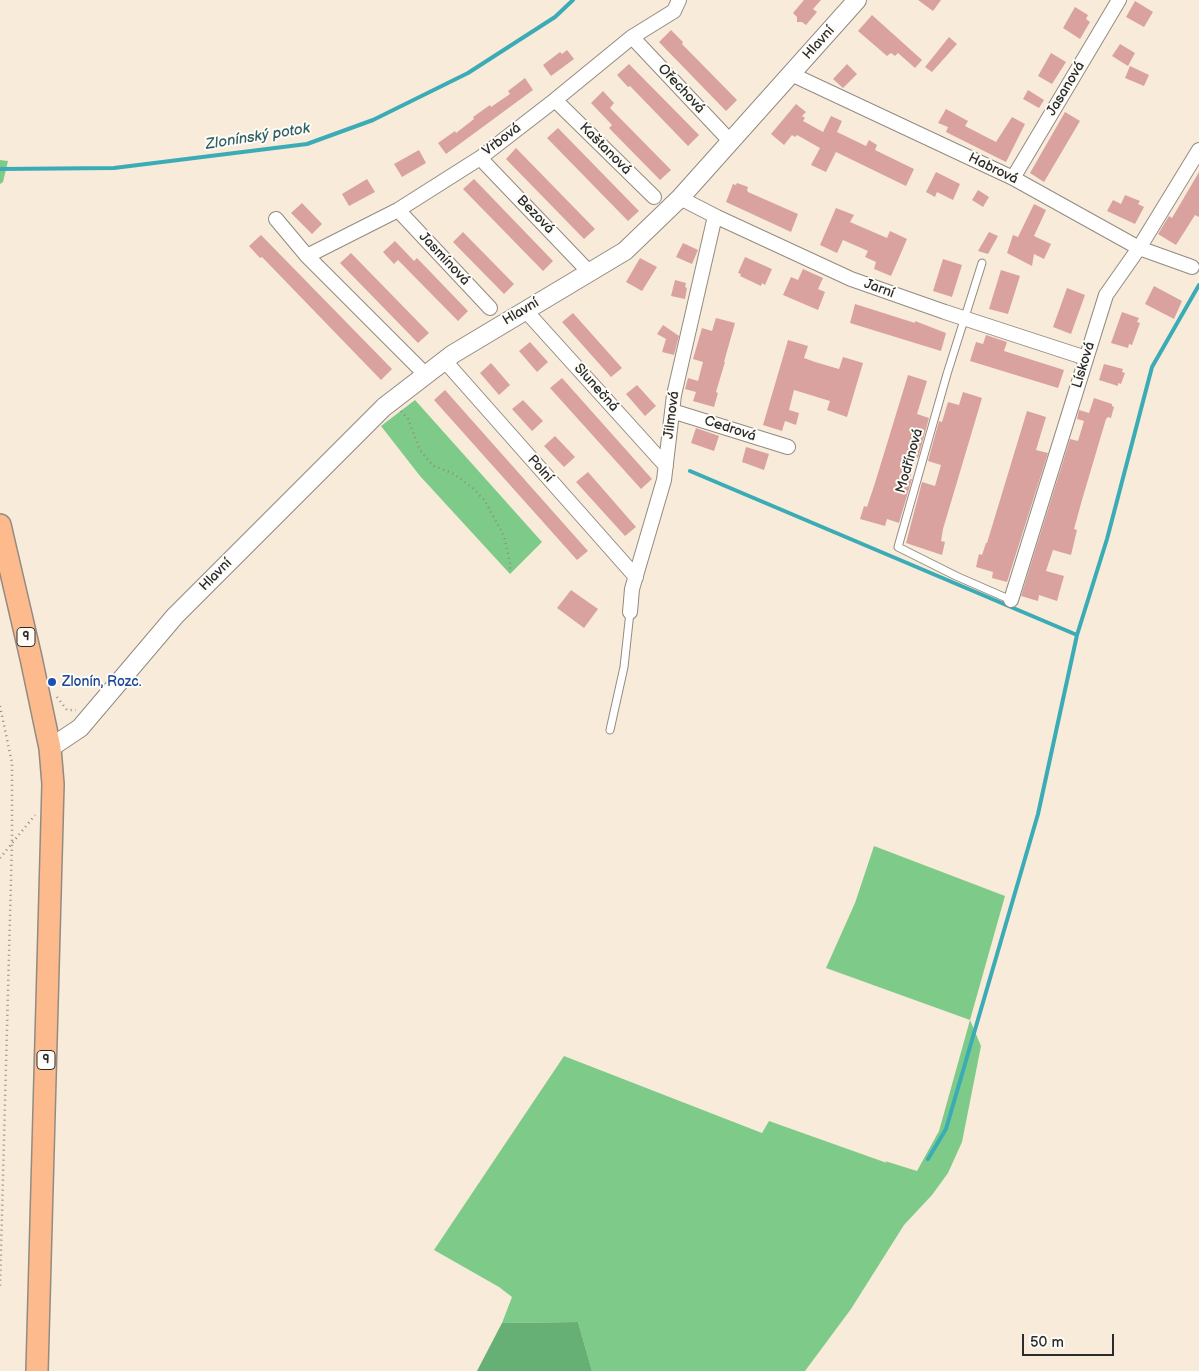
<!DOCTYPE html>
<meta charset="utf-8">
<style>
body{margin:0}
#map{position:relative;width:1199px;height:1371px;overflow:hidden;background:#f8ebd9;font-family:"Balsamiq Sans",sans-serif}
canvas{display:block}
.scale{position:absolute;left:1022px;top:1334px;width:92px;height:22px;box-sizing:border-box;border:2px solid #2b2b2b;border-top:0;padding-left:6px;font-size:15px;line-height:18px;white-space:nowrap;color:#2b2b2b;-webkit-text-stroke:4px #fdfcf7;paint-order:stroke}
</style>
<div id="map">
<canvas width="1199" height="1371"></canvas>
<div class="scale">50 m</div>
</div>
<script>
const ctx = document.querySelector('canvas').getContext('2d');
ctx.lineJoin = 'round';
function paint(path, color) {
  ctx.fillStyle = color;
  ctx.fill(path, 'evenodd');
}
function toPath(rows) {
  const path = new Path2D();
  for (const r of rows) {
    path.moveTo(r[0], r[1]);
    for (let i = 2; i < r.length; i += 2) path.lineTo(r[i], r[i + 1]);
  }
  return path;
}
function trace(path, color, width, dash) {
  ctx.strokeStyle = color;
  ctx.lineWidth = width;
  ctx.lineCap = dash ? 'butt' : 'round';
  ctx.setLineDash(dash || []);
  ctx.stroke(path);
}
function label(font, color, halo, rows, align = 'center') {
  ctx.font = font + ' "Balsamiq Sans",sans-serif';
  ctx.lineWidth = 4;
  ctx.setLineDash([]);
  ctx.textBaseline = 'middle';
  ctx.strokeStyle = halo;
  ctx.fillStyle = color;
  for (const [text, x, y, turn = 0] of rows) {
    ctx.save();
    ctx.translate(x, y);
    ctx.rotate((+turn || 0) * Math.PI / 180);
    ctx.textAlign = isNaN(turn) ? turn : align;
    if (halo) ctx.strokeText(text, 0, 0);
    ctx.fillText(text, 0, 0);
    ctx.restore();
  }
}
paint(toPath([
 [0,160,8,161,3,182,0,184],
 [415,400,542,542,510,574,420,476,381,426],
 [874,846,1005,896,970,1020,981,1046,962,1142,948,1173,932,1195,904,1225,851,1309,805,1371,592,1371,578,1322,502,1323,512,1297,499,1287,434,1250,564,1056,762,1133,769,1121,887,1163,885,1161,917,1171,939,1131,970,1020,826,968,855,903]
]), '#7ecb89');
paint(toPath([
 [578,1322,592,1371,477,1371,502,1323]
]), '#66af75');
trace(toPath([
 [0,169,114,168,307,144,373,120,468,73,555,17,573,0],
 [690,471,1077,635],
 [928,1159,946,1129,1038,814,1077,635,1107,539,1152,367,1199,285]
]), '#3bacb6', 4);
paint(toPath([
 [804,0,821,0,813,9,817,12,806,25,802,22,797,22,797,17,793,13],
 [918,0,941,0,933,11],
 [1135,1,1153,12,1144,27,1126,17],
 [1075,7,1088,15,1086,19,1090,22,1080,39,1063,28],
 [872,15,922,60,915,68,898,53,895,56,891,53,887,56,858,31],
 [671,30,683,42,682,44,737,100,726,111,659,42],
 [949,37,957,44,932,72,925,67],
 [1120,44,1135,53,1128,66,1112,56],
 [567,50,574,59,551,76,543,65,560,52,562,54],
 [1051,53,1066,62,1052,84,1038,76],
 [629,64,699,135,688,146,630,86,628,87,617,75],
 [847,64,857,74,843,88,833,79],
 [1130,66,1149,75,1144,86,1125,78],
 [525,78,533,90,446,154,438,143,455,131,456,133,474,119,473,117,490,105,491,107,510,94,508,91],
 [1028,90,1044,100,1039,108,1023,99],
 [603,91,614,103,610,108,671,170,660,180,609,128,612,125,591,103],
 [796,104,806,112,802,116,805,118,803,121,823,132,831,116,842,121,837,132,866,146,869,140,877,145,875,150,914,169,906,186,836,152,826,172,811,165,820,148,797,135,795,137,792,135,784,145,771,134],
 [946,109,968,121,965,126,996,142,1012,117,1025,124,1006,162,946,132,948,127,938,123],
 [1065,112,1080,121,1044,182,1030,173],
 [558,128,639,211,628,221,547,138],
 [516,148,595,229,584,239,506,159],
 [419,150,426,163,402,177,394,164],
 [936,172,960,184,953,200,937,192,935,197,926,192],
 [1199,172,1199,217,1195,215,1176,245,1158,234,1169,216,1172,218],
 [367,179,375,192,349,206,342,194],
 [474,179,553,261,543,271,463,189],
 [737,183,748,187,747,190,748,192,798,214,791,232,726,202,733,184,736,185],
 [978,190,989,197,983,207,972,200],
 [1125,195,1140,201,1138,204,1144,207,1135,224,1107,211,1113,200,1121,204],
 [302,203,322,224,312,234,291,213],
 [1034,204,1046,210,1034,236,1051,244,1044,259,1034,254,1032,266,1007,253,1013,235,1018,237],
 [836,208,854,215,850,222,887,238,890,231,907,239,891,276,874,269,876,262,865,257,868,251,843,240,837,253,820,245],
 [463,232,514,284,504,294,453,242],
 [989,232,998,236,988,254,978,251],
 [261,235,392,369,381,380,262,257,260,258,249,246],
 [395,241,414,261,417,258,468,311,458,321,398,260,394,264,383,252],
 [683,243,698,250,692,264,676,257],
 [351,253,429,333,418,343,340,263],
 [745,257,772,269,765,285,762,283,761,286,740,276,741,274,738,273],
 [640,258,657,267,642,291,626,282],
 [943,259,962,265,952,297,933,291],
 [803,269,823,278,818,289,825,292,818,310,783,295,791,277,798,280],
 [1001,270,1020,276,1008,314,989,309],
 [675,280,686,283,685,287,687,288,685,299,671,296],
 [1154,286,1182,301,1174,319,1145,304],
 [1067,288,1085,295,1071,334,1053,327],
 [855,304,915,323,915,321,946,333,941,351,850,323],
 [1122,312,1139,318,1137,322,1140,323,1132,345,1129,344,1128,348,1111,343],
 [573,313,622,368,611,377,562,322],
 [716,318,735,323,724,362,725,362,716,392,718,393,714,407,693,401,696,392,685,389,688,378,698,381,703,362,693,359,702,328,712,331],
 [663,325,679,336,674,355,662,352,666,339,657,334],
 [986,335,1007,342,1004,351,1064,370,1058,388,970,361,976,342,983,344],
 [788,340,808,346,804,358,815,362,839,369,843,357,863,363,847,417,827,410,830,401,794,390,789,410,799,413,796,425,785,421,782,431,763,425],
 [530,342,548,362,537,372,519,351],
 [491,363,510,385,499,395,480,373],
 [1104,364,1123,369,1122,372,1125,373,1121,384,1118,383,1118,386,1099,380],
 [908,375,927,381,917,414,929,418,918,458,916,457,910,479,912,479,899,523,887,519,885,526,860,519,864,506,867,507,875,483],
 [562,378,652,479,641,489,550,388],
 [637,385,656,406,645,416,626,394],
 [445,390,588,551,577,560,434,400],
 [963,392,982,398,943,529,941,541,945,542,942,555,906,543,922,482,935,486,941,465,928,461,939,421,942,422,948,402,959,405],
 [1094,398,1112,404,1112,406,1114,407,1111,418,1108,417,1106,419,1082,500,1074,529,1077,530,1071,555,1053,550,1046,571,1064,576,1057,601,1039,595,1038,601,1021,596,1070,439,1078,441,1084,421,1077,419,1079,410,1089,413],
 [523,400,543,421,532,431,512,409],
 [1027,411,1046,417,1036,450,1048,453,1007,582,992,578,993,572,976,567,979,554,982,555,986,543,987,543],
 [696,428,719,436,714,451,691,443],
 [555,436,575,457,564,467,544,446],
 [746,447,769,454,764,470,742,462],
 [588,472,636,527,625,536,576,482],
 [571,590,598,609,584,628,557,608]
]), '#d9a29f');
const service = toPath([
 [982,263,947,374,898,547,956,576,1011,600],
 [610,730,624,667,630,612]
]);
const minor = toPath([
 [632,37,730,141],
 [791,74,1013,178,1139,248,1192,267],
 [555,100,654,197],
 [480,158,590,273],
 [1013,178,1119,0],
 [680,198,717,217,851,279,945,312,1086,358],
 [398,210,490,308],
 [276,219,307,256,426,375],
 [307,256,398,210,480,158,555,100,632,37,674,11,679,0],
 [525,310,666,466],
 [444,360,636,577],
 [672,411,788,447],
 [1011,600,1106,295,1139,248,1199,150],
 [630,612,632,589,664,480,674,395,715,216]
]);
const tertiary = toPath([
 [50,748,80,728,175,616,384,407,453,354,625,251,680,198,857,0]
]);
const primary = toPath([
 [0,525,31,658,50,748,53,784,37,1371]
]);
trace(service, '#928b82', 9);
trace(minor, '#928b82', 16);
trace(tertiary, '#928b82', 20);
trace(primary, '#928b82', 24);
trace(toPath([
 [401,411,408,419,420,450,428,460,434,466,454,474,474,489,485,501,504,536,510,563,510,572],
 [57,697,67,710,76,710],
 [0,706,12,763,12,843,0,1288],
 [0,858,35,815]
]), '#928b82', 2.5, [1, 4]);
trace(service, '#fff', 7);
trace(minor, '#fff', 14);
trace(tertiary, '#fff', 18);
trace(primary, '#fcba8d', 21);
for (const [x, y, r, color] of [
 [52,682,5,"#1a4fb4"]
]) {
  const dot = new Path2D();
  dot.arc(x, y, r, 0, 2 * Math.PI);
  ctx.fillStyle = color;
  ctx.fill(dot);
  trace(dot, '#fdfcf7', 2);
}
for (const [x, y, w] of [
 [26,637,18],
 [46,1060,18]
]) {
  const box = new Path2D();
  box.roundRect(x - w / 2, y - 9.5, w, 19, 4);
  ctx.fillStyle = '#fdfcf7';
  ctx.fill(box);
  trace(box, '#2b2b2b', 1);
}
label('bold 12px', '#2b2b2b', null, [
 ["9",26,637],
 ["9",46,1060]
]);
label('14px', '#2b2b2b', '#fdfcf7', [
 ["Hlavní",819,43,-48],
 ["Ořechová",681,89,47],
 ["Jasanová",1066,89,-59],
 ["Vrbová",502,140,-37],
 ["Kaštanová",605,149,45],
 ["Habrová",993,169,26],
 ["Bezová",535,215,46],
 ["Jasmínová",444,259,47],
 ["Jarní",879,289,20],
 ["Hlavní",521,312,-31],
 ["Lísková",1084,365,-73],
 ["Slunečná",596,388,48],
 ["Jilmová",672,415,-83],
 ["Cedrová",730,429,18],
 ["Modřínová",910,461,-74],
 ["Polní",540,469,48],
 ["Hlavní",216,575,-45]
]);
label('14px', '#164399', '#fdfcf7', [
 ["Zlonín, Rozc.",62,682]
], 'left');
label('italic 15px', '#315f63', '#fdfcf7', [
 ["Zlonínský potok",258,137,-9]
]);
</script>
